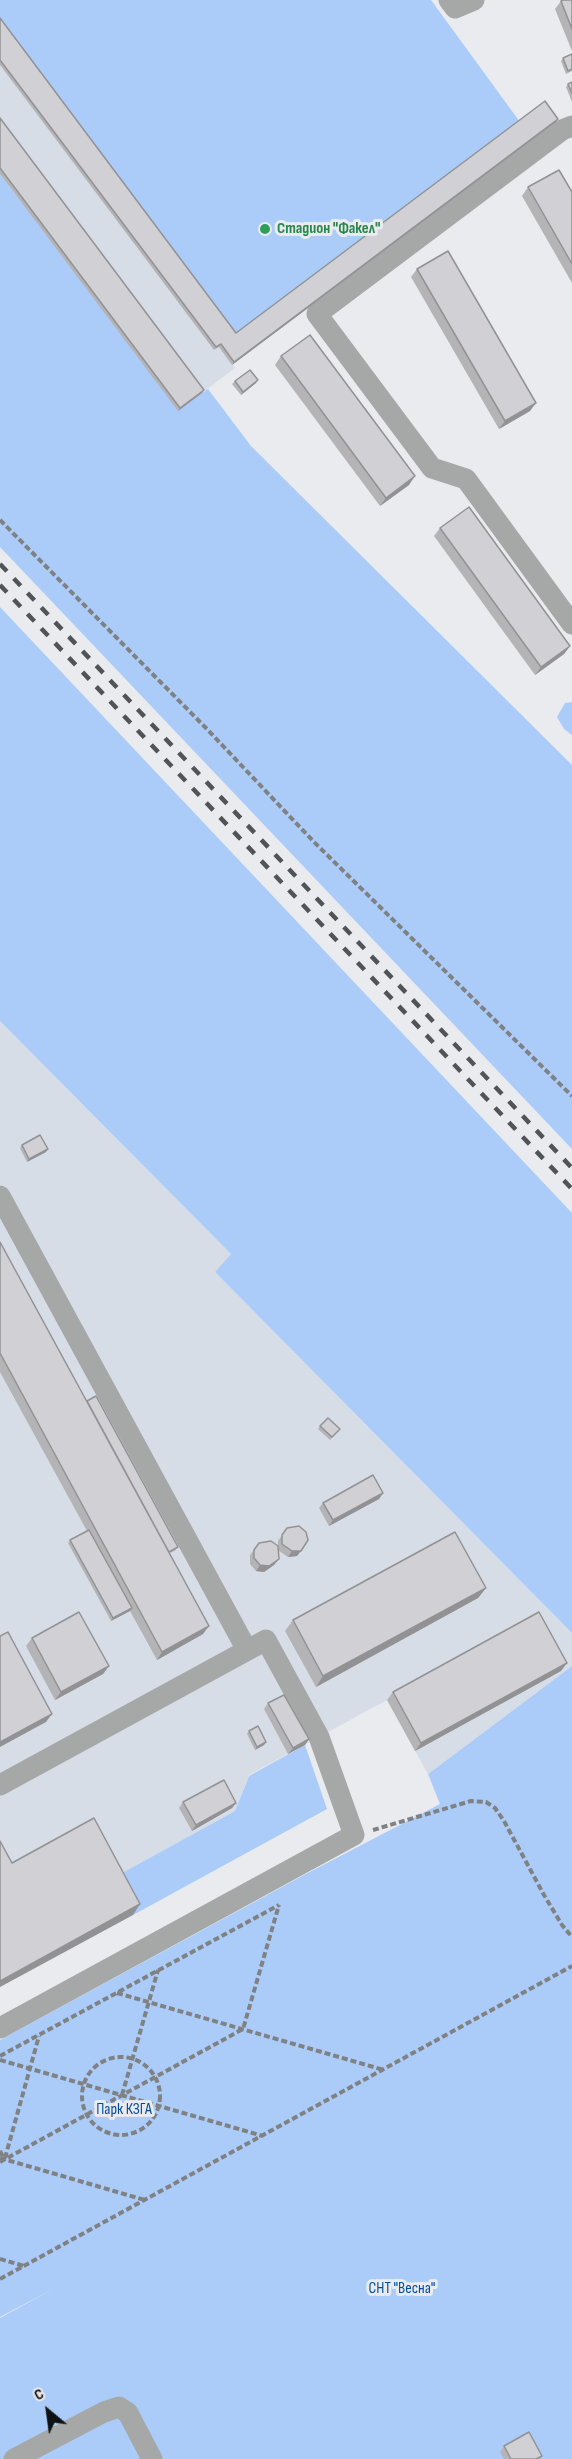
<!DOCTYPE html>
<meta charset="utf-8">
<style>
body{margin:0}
#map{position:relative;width:572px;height:2459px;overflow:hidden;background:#e9ebee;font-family:"Sofia Sans Condensed",sans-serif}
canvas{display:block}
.north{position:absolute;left:18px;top:2381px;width:60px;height:60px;-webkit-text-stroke:4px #e9ebee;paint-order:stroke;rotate:331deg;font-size:16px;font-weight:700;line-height:24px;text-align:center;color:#101112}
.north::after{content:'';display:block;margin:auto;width:21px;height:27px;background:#101112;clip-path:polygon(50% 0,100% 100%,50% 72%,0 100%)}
</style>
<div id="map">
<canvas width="572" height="2459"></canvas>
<div class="north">С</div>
</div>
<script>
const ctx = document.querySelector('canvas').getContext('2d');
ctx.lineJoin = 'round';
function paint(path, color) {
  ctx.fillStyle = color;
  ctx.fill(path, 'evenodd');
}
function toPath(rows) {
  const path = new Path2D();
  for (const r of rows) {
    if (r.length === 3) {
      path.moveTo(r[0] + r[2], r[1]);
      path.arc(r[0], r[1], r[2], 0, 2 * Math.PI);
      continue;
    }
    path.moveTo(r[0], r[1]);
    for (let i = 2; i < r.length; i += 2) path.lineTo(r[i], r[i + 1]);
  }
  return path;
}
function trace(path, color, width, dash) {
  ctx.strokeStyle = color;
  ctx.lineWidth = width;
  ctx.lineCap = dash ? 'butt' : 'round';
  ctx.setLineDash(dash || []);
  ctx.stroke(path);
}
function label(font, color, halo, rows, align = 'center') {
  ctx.font = font + ' "Sofia Sans Condensed",sans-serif';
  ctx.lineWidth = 6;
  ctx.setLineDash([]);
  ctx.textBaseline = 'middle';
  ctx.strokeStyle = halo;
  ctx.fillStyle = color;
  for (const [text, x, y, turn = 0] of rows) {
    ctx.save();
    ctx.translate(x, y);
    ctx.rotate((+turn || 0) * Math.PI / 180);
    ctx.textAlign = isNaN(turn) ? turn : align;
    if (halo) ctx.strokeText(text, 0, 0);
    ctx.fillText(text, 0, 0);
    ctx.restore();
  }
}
paint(toPath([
 [0,24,235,368,178,411,0,174],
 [0,1021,231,1254,215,1272,572,1633,572,1666,428,1774,387,1700,249,1775,235,1811,113,1878,133,1915,0,1987]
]), '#d7dde6');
paint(toPath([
 [0,0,431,0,520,122,234,336,0,24],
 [0,174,178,410,208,389,251,446,572,765,572,1149,0,547],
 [0,607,572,1213,572,1633,215,1272,231,1254,0,1021],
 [572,702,572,735,564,729,557,717,565,703],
 [572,1666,572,2459,0,2459,0,2318,55,2288,0,2317,0,2040,304,1875,440,1804,428,1774],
 [305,1745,327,1809,133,1915,113,1878,235,1811,249,1776]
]), '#abccf9');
trace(toPath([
 [0,520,205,727,314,842,572,1096],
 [373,1830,471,1801,486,1802,495,1808,504,1821,544,1895,562,1925,572,1937],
 [117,1993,384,2070],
 [0,2056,279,1905],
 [121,2096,39],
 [0,2060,263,2136],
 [122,2095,158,1970],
 [0,2151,4,2159],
 [0,2158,145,2200],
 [5,2158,39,2036],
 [0,2162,243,2029,279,1905],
 [0,2259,24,2266],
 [0,2279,572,1966]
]), '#7f8183', 4, [6, 3]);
trace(toPath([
 [449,0,455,8,474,0],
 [572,126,562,130,317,314,432,468,466,479,572,624],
 [0,1196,247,1650],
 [0,1785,266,1640,319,1737,354,1835,0,2028],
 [14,2459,104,2412,119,2407,128,2413,152,2459]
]), '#a6a8a7', 21);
trace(toPath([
 [0,564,572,1168],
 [0,585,572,1189]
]), '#525355', 4.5, [10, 10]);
paint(toPath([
 [572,0,572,51,555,9,561,1],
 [0,18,236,333,558,119,556,122,232,365,219,347,214,350,0,65],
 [572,54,572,71,566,74,561,61,563,58],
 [572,82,572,102,566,87,568,84],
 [0,118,204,390,202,393,178,411,0,174],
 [528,187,572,192,572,283,522,196],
 [417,269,530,411,499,429,411,277],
 [281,356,409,485,380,506,275,365],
 [258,380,256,383,241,395,232,384,235,381],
 [440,528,570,646,564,654,535,675,434,536],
 [22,1145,46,1152,27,1162,20,1148],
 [0,1242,87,1401,176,1550,170,1553,203,1634,157,1660,130,1611,111,1621,68,1543,70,1540,87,1531,0,1372],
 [320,1426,340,1429,330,1440,318,1429],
 [383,1493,379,1499,329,1526,319,1508,323,1503],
 [287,1528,297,1556,288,1557,278,1550,278,1541],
 [259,1543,274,1565,264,1572,256,1571,250,1564,250,1555],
 [486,1588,478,1598,316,1687,285,1631,293,1620],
 [32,1638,109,1666,103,1674,55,1700,26,1646],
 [561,1671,415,1751,387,1700,393,1692],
 [268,1703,309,1739,305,1745,288,1754,264,1709],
 [249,1731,266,1742,264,1745,255,1750,247,1734],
 [183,1802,236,1803,232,1808,192,1831,179,1808],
 [504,2446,542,2456,540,2459,504,2459,500,2452]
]), '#b4b4b7');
paint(toPath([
 [558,119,556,122,232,365,234,362],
 [258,380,256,383,241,395,243,392],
 [204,390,202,393,178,411,180,408],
 [536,403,530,411,499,429,505,421],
 [415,476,409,485,380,506,386,498],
 [570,646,564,654,535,675,541,667],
 [48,1149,46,1152,27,1162,29,1159],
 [383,1493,379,1499,329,1526,333,1520],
 [292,1551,301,1551,297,1556,288,1557],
 [279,1559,274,1565,264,1572,256,1571,260,1565],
 [486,1588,478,1598,316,1687,323,1676],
 [132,1608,130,1611,111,1621,113,1618],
 [209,1626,203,1634,157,1660,162,1652],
 [567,1663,561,1671,415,1751,421,1743],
 [109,1666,103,1674,55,1700,61,1692],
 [52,1714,46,1722,0,1747,0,1742],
 [309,1739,305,1745,288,1754,293,1748],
 [266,1742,264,1745,255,1750,257,1747],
 [236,1803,232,1808,192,1831,196,1825],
 [140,1904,133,1915,0,1987,0,1981]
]), '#929295');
const building = toPath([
 [563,0,572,0,572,29,561,1,563,0],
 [0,18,236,333,545,101,558,119,234,362,221,344,216,347,0,60,0,18],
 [572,54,572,69,568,71,563,58,572,54],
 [572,82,572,93,568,84,572,82],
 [0,118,204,390,180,408,0,168,0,118],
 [559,170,572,192,572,264,528,187,559,170],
 [448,251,536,403,505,421,417,269,448,251],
 [310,335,415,476,386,498,281,356,310,335],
 [250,370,258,380,243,392,235,381,250,370],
 [469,507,570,646,541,667,440,528,469,507],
 [40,1135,48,1149,29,1159,22,1145,40,1135],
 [0,1242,209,1626,162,1652,0,1353,0,1242],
 [96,1396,178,1547,169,1552,87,1401,96,1396],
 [328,1418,340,1429,332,1437,320,1426,328,1418],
 [373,1475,383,1493,333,1520,323,1503,373,1475],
 [299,1526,306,1532,308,1540,301,1551,292,1551,282,1544,282,1535,287,1528,299,1526],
 [89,1530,132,1608,113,1618,70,1540,89,1530],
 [455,1532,486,1588,323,1676,293,1620,455,1532],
 [271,1541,278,1546,279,1559,269,1566,260,1565,254,1558,254,1550,259,1543,271,1541],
 [79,1612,109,1666,61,1692,32,1638,79,1612],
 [539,1612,567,1663,421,1743,393,1692,539,1612],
 [8,1632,52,1714,0,1742,0,1636,8,1632],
 [284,1695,309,1739,293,1748,268,1703,284,1695],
 [258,1726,266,1742,257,1747,249,1731,258,1726],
 [224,1780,236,1803,196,1825,183,1802,224,1780],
 [94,1818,140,1904,0,1981,0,1841,12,1863,94,1818],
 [529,2432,542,2456,536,2459,511,2459,504,2446,529,2432]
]);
paint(building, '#d1d1d5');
trace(building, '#929295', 1.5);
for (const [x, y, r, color] of [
 [265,229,6,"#2e9e5b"]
]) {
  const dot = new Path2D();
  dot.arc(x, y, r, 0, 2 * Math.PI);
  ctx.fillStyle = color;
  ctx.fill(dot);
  trace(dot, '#e9ebee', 2);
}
label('bold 16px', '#27864d', '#e9ebee', [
 ["Стадион \"Факел\"",277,229]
], 'left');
label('16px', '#004d9f', '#e9ebee', [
 ["Парк КЗГА",124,2110],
 ["СНТ \"Весна\"",402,2289]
]);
</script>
